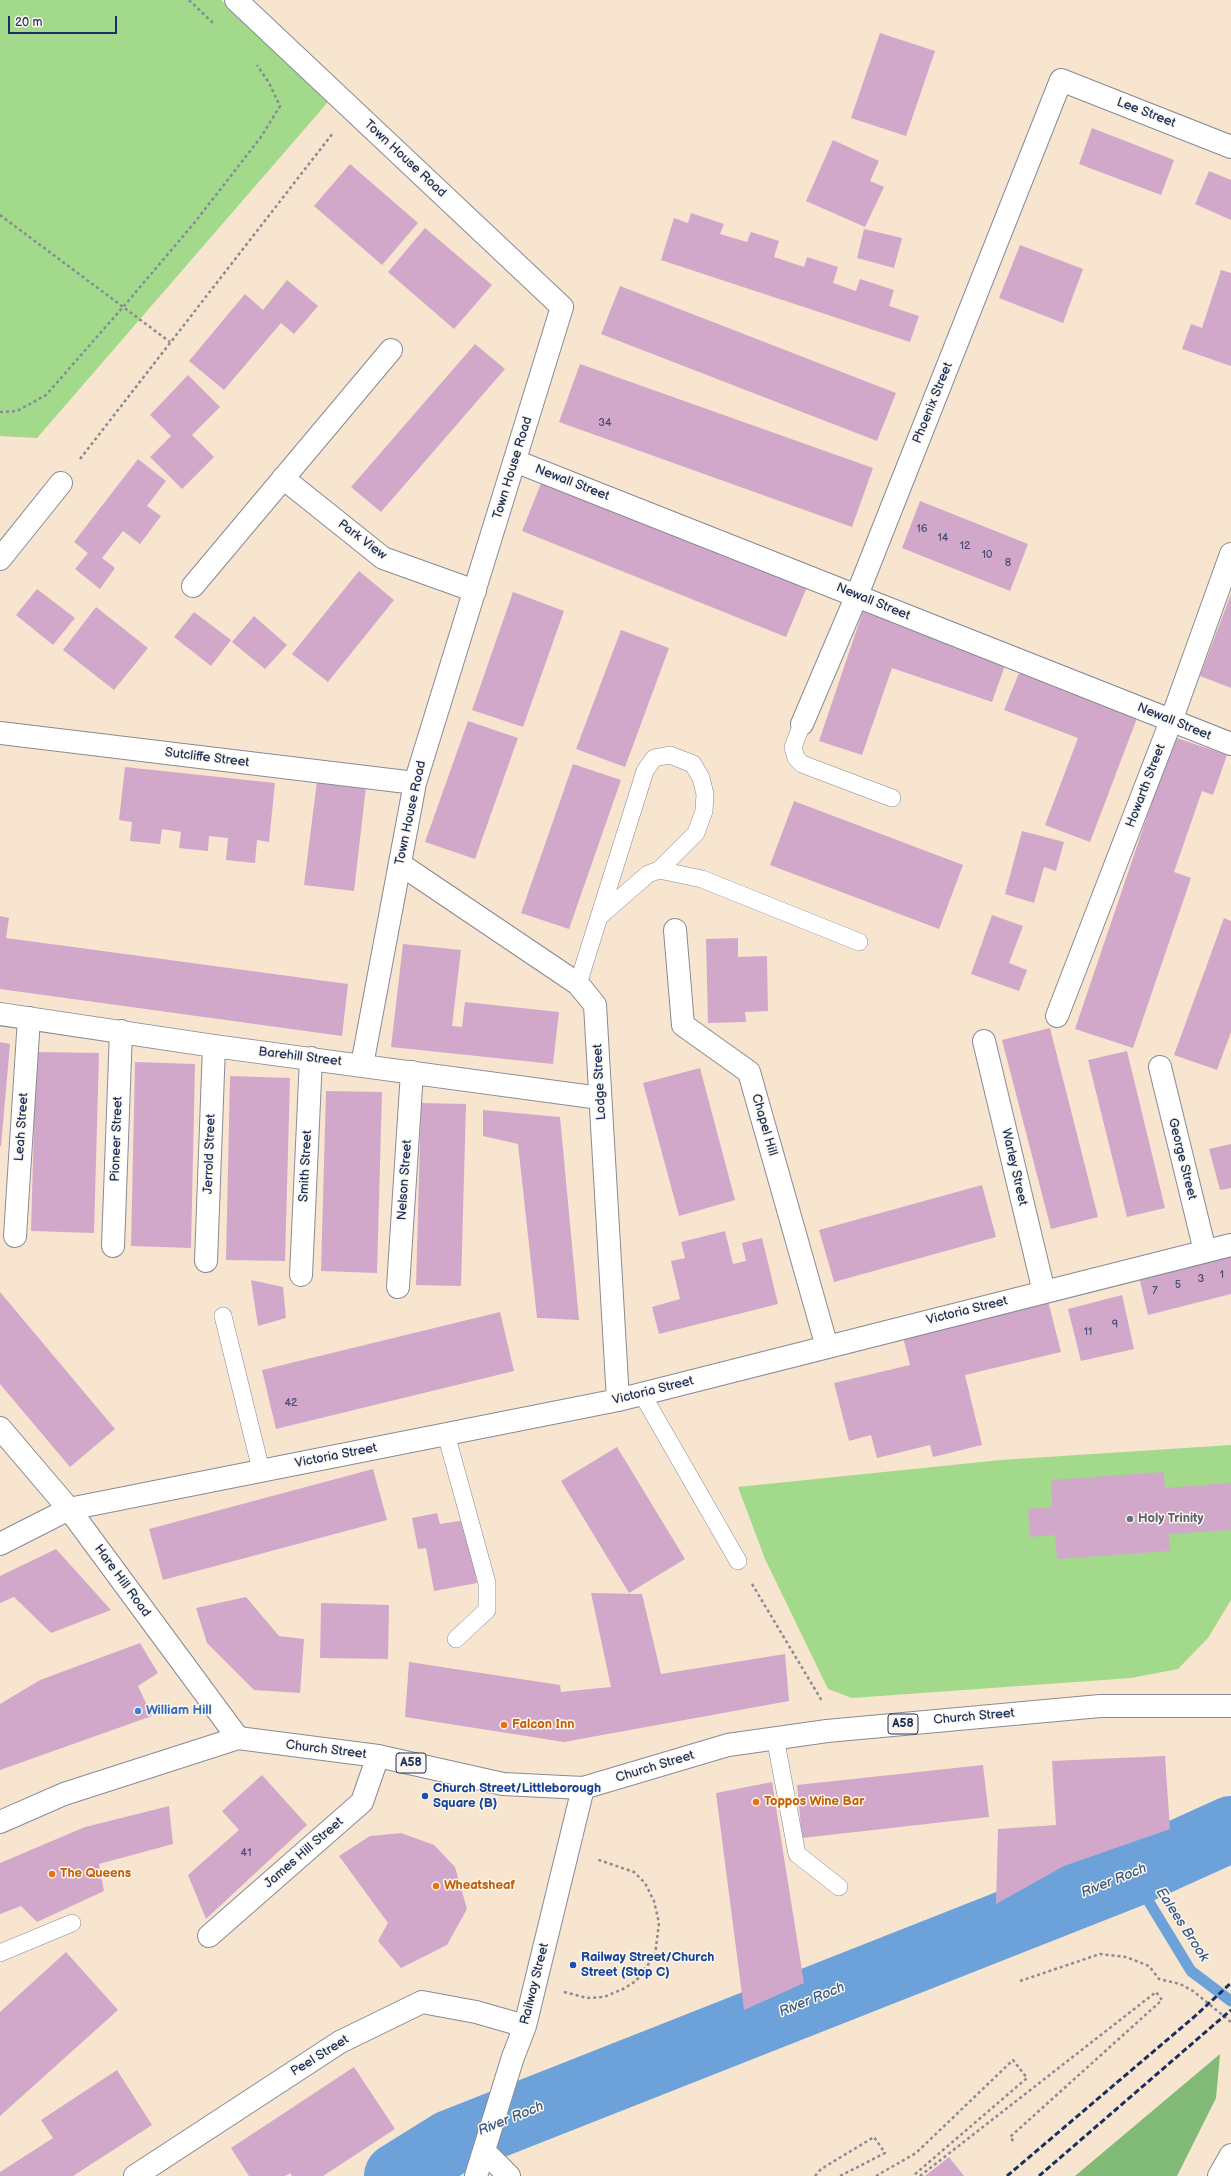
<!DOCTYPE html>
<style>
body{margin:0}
#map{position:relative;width:1231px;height:2176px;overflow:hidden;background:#f7e5cf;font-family:"Balsamiq Sans",sans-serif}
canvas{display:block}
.scale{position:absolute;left:8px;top:16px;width:109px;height:18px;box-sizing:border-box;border:2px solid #1b2f5e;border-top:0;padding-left:5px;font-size:12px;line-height:14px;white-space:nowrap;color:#1b2f5e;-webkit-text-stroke:3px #fbf7ec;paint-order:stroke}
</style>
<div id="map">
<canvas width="1231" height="2176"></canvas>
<div class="scale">20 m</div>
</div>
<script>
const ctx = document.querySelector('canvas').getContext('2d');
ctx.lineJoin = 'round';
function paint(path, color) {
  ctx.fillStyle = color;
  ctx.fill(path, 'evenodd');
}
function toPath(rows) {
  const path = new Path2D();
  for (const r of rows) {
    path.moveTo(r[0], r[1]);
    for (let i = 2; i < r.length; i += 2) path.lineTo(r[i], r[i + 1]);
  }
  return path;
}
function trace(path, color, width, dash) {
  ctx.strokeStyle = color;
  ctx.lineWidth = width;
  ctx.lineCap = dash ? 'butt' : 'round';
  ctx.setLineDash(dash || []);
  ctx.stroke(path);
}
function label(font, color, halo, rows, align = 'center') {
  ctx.font = font + ' "Balsamiq Sans",sans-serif';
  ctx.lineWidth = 3;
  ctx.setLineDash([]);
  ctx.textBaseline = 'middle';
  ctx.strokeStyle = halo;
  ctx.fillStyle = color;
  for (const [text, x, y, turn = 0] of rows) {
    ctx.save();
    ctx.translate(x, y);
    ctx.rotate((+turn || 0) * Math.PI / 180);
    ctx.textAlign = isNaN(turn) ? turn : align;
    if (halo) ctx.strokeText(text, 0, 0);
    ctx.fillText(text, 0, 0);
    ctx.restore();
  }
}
paint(toPath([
 [0,0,221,0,328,102,37,438,0,436],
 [1231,1445,1231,1600,1208,1638,1178,1669,1131,1678,852,1698,828,1689,765,1559,738,1487,1001,1460]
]), '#a2d98a');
paint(toPath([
 [1220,2054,1216,2098,1177,2176,1075,2176]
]), '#81b976');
trace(toPath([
 [1132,1874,1191,1971,1231,2001]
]), '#6ca2d9', 11);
trace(toPath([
 [397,2176,450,2143,1132,1874,1231,1829]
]), '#6ca2d9', 66);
paint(toPath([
 [880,33,935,51,906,136,851,118],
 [1092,128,1174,160,1161,195,1079,164],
 [833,140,879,161,870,181,884,187,865,227,806,201],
 [350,164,418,223,382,265,314,206],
 [1209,171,1231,180,1231,220,1195,204],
 [691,213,724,224,720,234,747,242,751,232,779,241,774,257,804,267,807,257,838,267,833,283,856,291,860,279,894,290,889,306,919,316,910,342,661,260,674,218,688,223],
 [425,228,492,285,454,329,388,272],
 [864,229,902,238,894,268,857,258],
 [1020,245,1083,269,1063,323,999,298],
 [1221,270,1231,273,1231,366,1182,349,1191,324,1202,328],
 [287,280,318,306,294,334,281,323,224,390,189,361,245,294,263,310],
 [620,286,896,393,877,441,601,334],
 [475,344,505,369,381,512,351,487],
 [580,364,873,468,852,527,559,422],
 [188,375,220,407,192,435,214,457,182,489,150,457,171,436,150,415],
 [138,459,166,481,147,506,161,516,140,544,123,531,102,558,115,568,100,589,75,569,88,553,74,542],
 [542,481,807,587,786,637,522,531],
 [920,501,1028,544,1010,591,902,548],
 [359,571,394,600,328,682,292,654],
 [37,589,75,618,53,645,16,615],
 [513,592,564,611,523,727,472,710],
 [1231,594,1231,688,1200,676],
 [96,607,148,648,114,690,63,650],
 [864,608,1008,657,992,702,892,668,862,755,819,741],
 [194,612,231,640,211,666,174,637],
 [254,616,287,645,265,669,232,642],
 [621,630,669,648,625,767,576,749],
 [1021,668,1139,713,1090,842,1045,825,1078,738,1004,710],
 [468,721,518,738,475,859,425,842],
 [1174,737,1227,755,1213,795,1202,791,1174,872,1191,878,1133,1048,1075,1029],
 [573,764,621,780,569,929,521,913],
 [125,767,275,783,269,842,257,840,255,863,226,860,228,838,209,836,208,851,179,848,181,832,162,829,160,844,130,841,132,822,119,820],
 [317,781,366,787,354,891,304,885],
 [794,801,963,865,939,929,770,865],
 [1022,831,1064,842,1056,871,1044,867,1034,903,1005,894],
 [992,915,1023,926,1009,963,1027,970,1019,991,971,974],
 [0,916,9,918,6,938,348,984,342,1036,0,989],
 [1224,918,1231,921,1231,1032,1217,1070,1174,1055],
 [738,938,738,957,767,956,768,1011,745,1012,746,1022,708,1023,706,939],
 [403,944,461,950,452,1026,462,1027,465,1002,559,1012,553,1064,391,1047],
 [1050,1028,1098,1217,1051,1229,1002,1040],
 [0,1042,10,1044,1,1146,0,1146],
 [1127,1051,1165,1208,1127,1217,1088,1060],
 [36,1052,99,1053,94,1233,31,1231],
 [135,1062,195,1064,191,1248,131,1246],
 [700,1068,735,1200,679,1216,643,1083],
 [230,1076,290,1078,285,1261,226,1260],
 [326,1091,382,1092,377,1273,321,1271],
 [421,1103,466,1104,461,1286,416,1285],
 [483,1110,560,1117,579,1320,537,1318,518,1144,483,1136],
 [1231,1144,1231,1188,1220,1190,1209,1149],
 [982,1185,996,1237,834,1282,819,1230],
 [725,1231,733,1264,746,1261,742,1243,762,1238,778,1304,659,1334,652,1307,680,1299,671,1261,685,1258,681,1242],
 [1231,1251,1231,1294,1148,1315,1138,1273],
 [251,1280,283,1287,286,1318,258,1326],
 [0,1292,115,1429,70,1467,0,1384],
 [1122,1295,1134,1349,1081,1361,1068,1309],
 [1048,1301,1061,1352,965,1375,982,1445,933,1457,930,1445,877,1458,871,1435,849,1441,834,1383,910,1365,903,1337],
 [500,1312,514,1371,276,1429,262,1370],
 [617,1447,685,1559,629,1593,561,1481],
 [373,1469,387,1520,163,1580,149,1529],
 [1164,1472,1165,1488,1231,1483,1231,1530,1169,1534,1170,1551,1057,1559,1055,1535,1030,1537,1028,1509,1052,1507,1051,1480],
 [437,1513,440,1524,465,1520,477,1583,434,1591,426,1548,418,1549,412,1518],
 [56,1549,111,1610,51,1633,14,1597,0,1603,0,1576],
 [591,1593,642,1594,661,1674,785,1654,789,1701,564,1742,405,1717,409,1662,560,1685,561,1692,611,1687],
 [246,1597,279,1636,304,1639,300,1693,254,1690,207,1643,196,1608],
 [321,1603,389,1605,388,1659,320,1658],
 [140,1643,158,1673,138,1686,152,1716,0,1770,0,1704,40,1680],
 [1165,1756,1170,1829,1064,1866,996,1904,998,1829,1056,1825,1052,1761],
 [983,1765,989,1817,802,1838,797,1785],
 [262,1775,307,1825,206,1919,188,1875,239,1830,222,1811],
 [772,1782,804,1983,744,2010,716,1793],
 [169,1806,173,1844,99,1864,104,1891,37,1922,21,1906,0,1914,0,1863,85,1827],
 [401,1833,434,1845,455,1867,467,1909,447,1945,401,1968,378,1941,388,1923,339,1856,370,1836],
 [66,1952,118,2010,0,2116,0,2012],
 [354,2067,395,2129,323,2176,292,2176,290,2173,285,2176,249,2176,231,2148],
 [117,2070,152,2125,73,2176,0,2176,0,2172,53,2138,41,2120],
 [949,2157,964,2176,925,2176]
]), '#d2a8ca');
const service = toPath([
 [802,724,793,747,796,758,802,764,892,798],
 [600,916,648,874,659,870,702,879,859,942],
 [578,984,645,771,654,758,670,755,693,764,701,778,705,794,704,811,696,833,659,870],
 [223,1316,261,1470],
 [642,1394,738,1561],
 [446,1434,487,1583,487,1610,456,1639],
 [775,1737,797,1854,839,1887],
 [0,1953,72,1923]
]);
const minor = toPath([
 [236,0,562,307,415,783,362,1065],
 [515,461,1231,744],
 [283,478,383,558,475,591],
 [0,559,61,483],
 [193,586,391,350],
 [802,724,857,595,1061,80,1231,147],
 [0,733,415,783],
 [400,864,578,984,595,1005,618,1400],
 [675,930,683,1025,749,1072,827,1347],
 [0,1014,214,1046,600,1098],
 [1057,1016,1171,721,1231,554],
 [984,1041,1044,1292],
 [1160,1067,1205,1251],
 [15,1236,29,1018],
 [113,1246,121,1031],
 [206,1261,214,1046],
 [301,1275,311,1058],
 [398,1287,412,1072],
 [0,1428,69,1509,238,1738],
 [0,1544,69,1509,618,1400,1231,1245],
 [209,1936,362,1802,378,1756],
 [485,2152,509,2176],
 [135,2176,340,2042,422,2002,476,2012,525,2026],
 [476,2176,513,2057,525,2026,583,1788]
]);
const secondary = toPath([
 [1219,2176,1231,2155]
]);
const trunk = toPath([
 [0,1822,64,1794,238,1738,378,1756,503,1784,583,1788,728,1745,827,1731,1100,1706,1231,1706]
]);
trace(service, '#898a96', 18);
trace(minor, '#898a96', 24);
trace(secondary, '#898a96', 24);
trace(trunk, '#898a96', 24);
trace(toPath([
 [189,0,213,23],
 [0,215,170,342],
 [0,412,17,411,46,395,124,306,195,222,261,137,280,106,269,83,257,65],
 [80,459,333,133],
 [752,1584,822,1701],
 [1020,1981,1100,1954,1126,1957,1149,1966,1159,1979,1180,1984,1193,1991,1231,2022],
 [564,1992,587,1998,604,1997,623,1989,636,1981,655,1955,659,1923,654,1901,645,1883,634,1872,596,1859],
 [815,2176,821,2169,874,2137,885,2153,840,2176],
 [876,2176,916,2153,1013,2060,1027,2078,914,2175,915,2176],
 [920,2176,1156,1992,1162,2000,1010,2137,1014,2142]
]), '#898a96', 2.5, [3, 3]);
trace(service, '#fff', 17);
trace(minor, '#fff', 22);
trace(secondary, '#fff', 22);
trace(trunk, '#fff', 22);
trace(toPath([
 [1007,2176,1194,2017,1231,1983],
 [1039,2176,1231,2010]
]), '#1b2f5e', 3, [6, 3]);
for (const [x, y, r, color] of [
 [1130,1519,4,"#6b7280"],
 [138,1711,4,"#3f7fe0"],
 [504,1725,4,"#e8710a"],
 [425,1796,4,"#1a4fb4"],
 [756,1802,4,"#e8710a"],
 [52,1874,4,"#e8710a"],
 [436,1886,4,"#e8710a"],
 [573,1965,4,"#1a4fb4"]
]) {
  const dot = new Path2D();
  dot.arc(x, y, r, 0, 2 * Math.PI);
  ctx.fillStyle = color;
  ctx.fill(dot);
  trace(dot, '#fbf7ec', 1.5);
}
label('11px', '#494d79', null, [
 ["34",605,423],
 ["16",922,529],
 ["14",943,538],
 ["12",965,546],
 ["10",987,555],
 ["8",1008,563],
 ["1",1222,1275],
 ["3",1201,1279],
 ["5",1178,1285],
 ["7",1155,1291],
 ["9",1115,1325],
 ["11",1088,1332],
 ["42",291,1403],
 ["41",246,1853]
]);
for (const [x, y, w] of [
 [903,1724,30],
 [411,1763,30]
]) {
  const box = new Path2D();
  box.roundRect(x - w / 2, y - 10, w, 20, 3);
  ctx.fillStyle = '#fbf7ec';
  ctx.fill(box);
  trace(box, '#1b2f5e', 1);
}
label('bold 12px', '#1b2f5e', null, [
 ["A58",903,1724],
 ["A58",411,1763]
]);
label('13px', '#1b2f5e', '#fbf7ec', [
 ["Lee Street",1146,113,21],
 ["Town House Road",405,159,43],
 ["Phoenix Street",933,403,-68],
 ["Town House Road",513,468,-73],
 ["Newall Street",572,483,21],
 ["Park View",362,540,37],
 ["Newall Street",873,602,22],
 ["Newall Street",1174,722,22],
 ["Sutcliffe Street",207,758,7],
 ["Howarth Street",1146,786,-69],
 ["Town House Road",411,813,-78],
 ["Barehill Street",300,1057,7],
 ["Lodge Street",600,1082,-93],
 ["Chapel Hill",764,1125,74],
 ["Leah Street",22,1127,-86],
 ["Pioneer Street",117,1139,-88],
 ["Jerrold Street",210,1154,-88],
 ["George Street",1182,1159,76],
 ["Smith Street",306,1166,-87],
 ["Warley Street",1014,1167,77],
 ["Nelson Street",405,1180,-86],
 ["Victoria Street",967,1311,-14],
 ["Victoria Street",653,1391,-14],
 ["Victoria Street",336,1456,-11],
 ["Hare Hill Road",122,1581,54],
 ["Church Street",974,1717,-5],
 ["Church Street",326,1750,7],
 ["Church Street",655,1767,-17],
 ["James Hill Street",304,1853,-41],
 ["Railway Street",535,1984,-76],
 ["Peel Street",320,2056,-32]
]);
label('bold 13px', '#5b616d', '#fbf7ec', [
 ["Holy Trinity",1138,1519]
], 'left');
label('bold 13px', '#366cbe', '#fbf7ec', [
 ["William Hill",146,1711]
], 'left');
label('bold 13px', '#c56008', '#fbf7ec', [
 ["Falcon Inn",512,1725],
 ["Toppos Wine Bar",764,1802],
 ["The Queens",60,1874],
 ["Wheatsheaf",444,1886]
], 'left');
label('bold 13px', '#164399', '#fbf7ec', [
 ["Church Street/Littleborough",433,1789],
 ["Square (B)",433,1804],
 ["Railway Street/Church",581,1958],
 ["Street (Stop C)",581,1973]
], 'left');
label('italic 14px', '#375789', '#fbf7ec', [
 ["River Roch",1114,1881,-22],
 ["Ealees Brook",1182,1925,57],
 ["River Roch",812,2000,-22],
 ["River Roch",511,2119,-22]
]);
</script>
